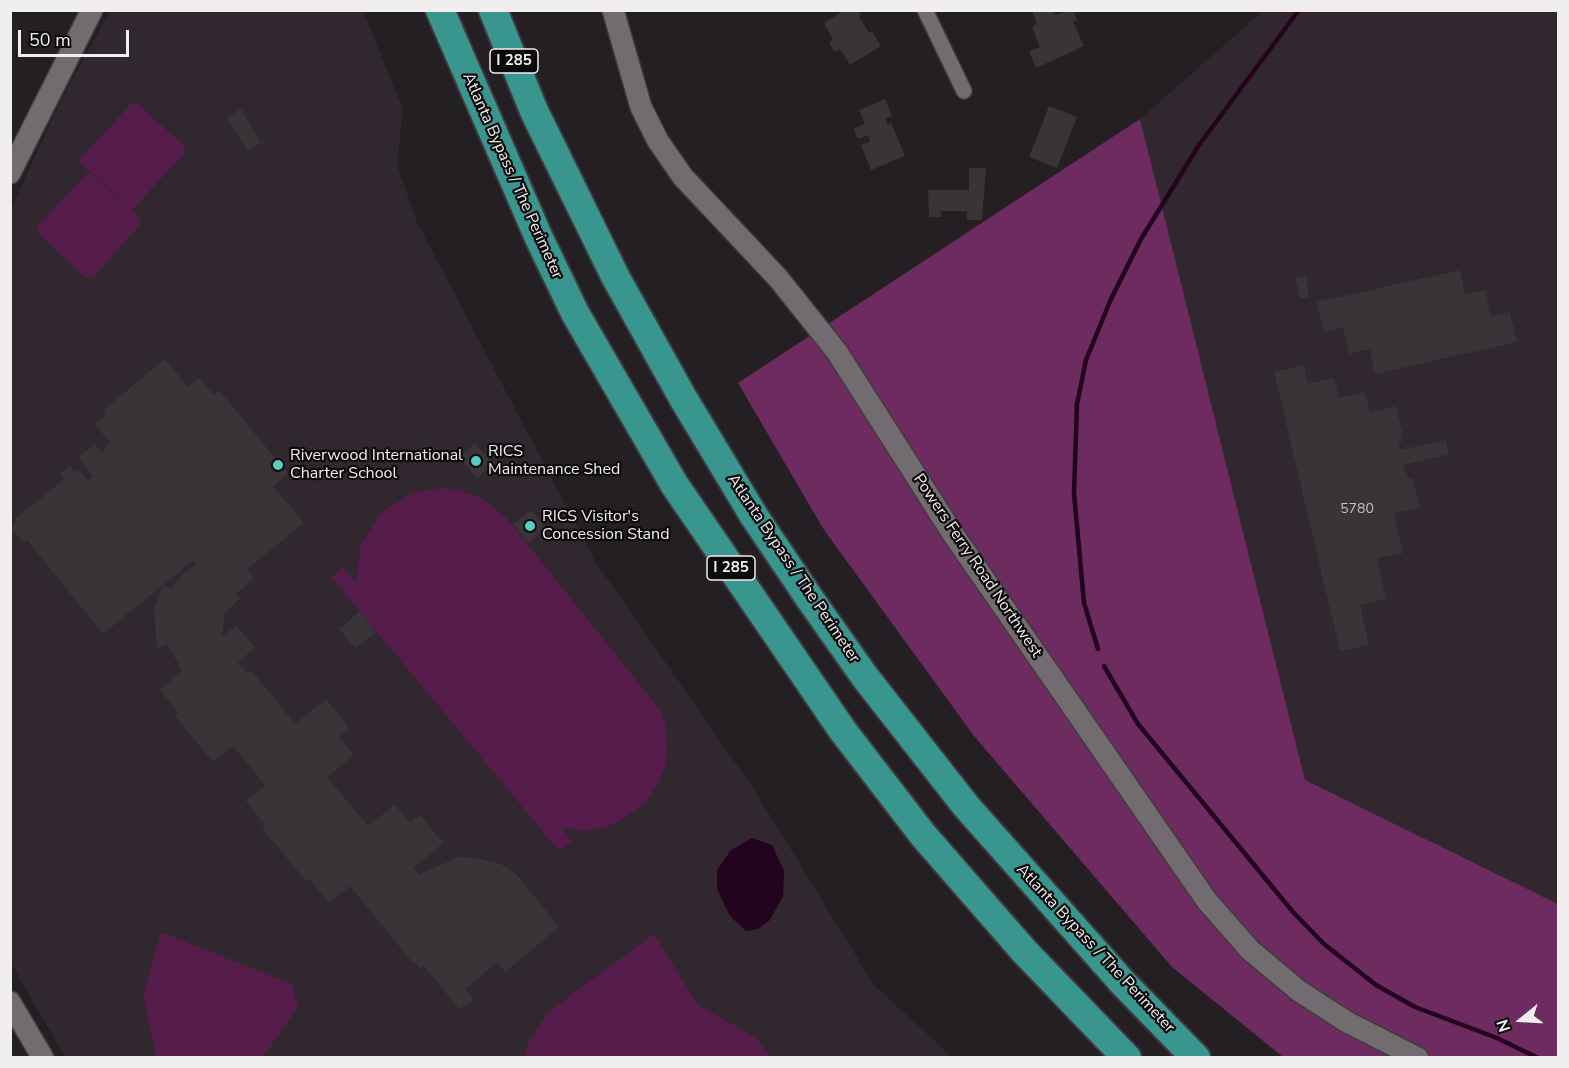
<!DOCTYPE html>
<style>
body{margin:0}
#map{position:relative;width:1569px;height:1068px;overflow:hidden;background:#241f23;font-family:"Nunito Sans",sans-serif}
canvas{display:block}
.frame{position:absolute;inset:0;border:12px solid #f1eef0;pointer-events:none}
.north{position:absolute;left:1491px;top:990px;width:60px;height:60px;-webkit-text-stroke:4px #0c0a0b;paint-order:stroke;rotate:252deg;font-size:16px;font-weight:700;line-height:24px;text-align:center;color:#f1eef0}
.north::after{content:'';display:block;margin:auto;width:21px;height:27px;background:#f1eef0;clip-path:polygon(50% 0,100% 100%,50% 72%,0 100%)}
.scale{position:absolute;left:18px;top:30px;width:111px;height:27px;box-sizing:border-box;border:3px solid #f1eef0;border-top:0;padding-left:8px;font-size:18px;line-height:21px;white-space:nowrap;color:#f1eef0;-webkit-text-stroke:4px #0c0a0b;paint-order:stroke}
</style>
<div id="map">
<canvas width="1569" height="1068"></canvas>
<div class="frame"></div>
<div class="north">N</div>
<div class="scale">50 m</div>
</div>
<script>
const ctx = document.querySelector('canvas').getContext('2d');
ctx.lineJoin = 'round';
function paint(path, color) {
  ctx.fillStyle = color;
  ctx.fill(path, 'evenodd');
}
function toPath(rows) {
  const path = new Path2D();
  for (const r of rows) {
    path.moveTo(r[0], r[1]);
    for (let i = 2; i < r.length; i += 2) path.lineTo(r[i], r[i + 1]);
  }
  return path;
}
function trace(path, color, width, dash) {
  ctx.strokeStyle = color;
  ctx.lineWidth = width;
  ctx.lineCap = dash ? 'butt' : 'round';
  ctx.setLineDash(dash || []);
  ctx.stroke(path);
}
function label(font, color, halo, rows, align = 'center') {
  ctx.font = font + ' "Nunito Sans",sans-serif';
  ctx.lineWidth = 4.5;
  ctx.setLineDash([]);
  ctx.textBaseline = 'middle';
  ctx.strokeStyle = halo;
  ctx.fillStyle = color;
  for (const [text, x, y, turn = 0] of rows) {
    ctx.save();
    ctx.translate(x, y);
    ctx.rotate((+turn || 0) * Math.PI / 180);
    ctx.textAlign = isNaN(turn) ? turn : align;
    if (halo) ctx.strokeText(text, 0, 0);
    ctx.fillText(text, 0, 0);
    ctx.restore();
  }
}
paint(toPath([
 [110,11,363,11,403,109,397,165,416,220,595,561,755,791,874,985,952,1057,65,1057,11,963,10,211,61,100],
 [1263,11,1558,11,1558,904,1305,780,1140,119]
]), '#31272e');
paint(toPath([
 [131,104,138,104,185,147,185,153,132,210,140,217,140,224,93,278,86,278,38,233,38,226,88,172,129,207,78,161],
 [441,488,455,489,481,498,505,516,661,711,666,727,667,752,665,768,657,786,644,804,621,820,603,828,586,831,561,827,572,841,559,851,331,577,343,567,356,582,361,544,381,513,412,493],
 [161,932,292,984,298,1007,263,1057,156,1057,143,995],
 [654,934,698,1005,755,1037,771,1057,524,1057,528,1044,548,1012]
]), '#551b4b');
paint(toPath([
 [1140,119,1305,780,1558,904,1558,1057,1283,1057,1172,967,974,736,824,530,738,383]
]), '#6d2b60');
paint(toPath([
 [752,838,772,845,784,871,783,896,770,920,758,929,746,931,730,916,717,889,717,870,731,850]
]), '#23031e');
trace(toPath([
 [1098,649,1084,603,1074,493,1077,404,1086,360,1111,299,1141,239,1199,145,1299,10],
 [1104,666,1138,724,1293,912,1324,944,1376,985,1415,1007,1497,1038,1538,1058]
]), '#23031e', 4.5);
paint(toPath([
 [845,10,859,10,861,15,859,17,869,33,872,31,881,46,850,65,840,49,834,52,829,42,833,40,824,23],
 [1032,10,1053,10,1055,15,1073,10,1077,20,1073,22,1084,46,1036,68,1029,51,1040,47,1032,27,1037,24],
 [885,99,892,116,885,119,888,125,891,123,905,156,871,170,861,145,870,142,868,135,858,139,853,129,865,124,859,110],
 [1049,106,1077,117,1057,168,1029,157],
 [241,109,261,143,247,151,227,117],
 [969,168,986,168,982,220,967,220,967,211,941,211,941,217,929,217,928,190,969,190],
 [1460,270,1465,295,1485,290,1491,317,1510,312,1517,342,1375,374,1370,349,1349,354,1343,327,1324,332,1317,302],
 [1306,275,1309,297,1300,298,1295,278],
 [165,359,188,387,200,378,213,395,219,390,288,474,273,486,304,523,247,569,253,579,236,594,240,598,225,613,222,636,237,626,255,648,238,662,247,673,251,670,295,724,326,699,349,728,339,737,354,755,327,777,368,826,395,805,410,823,420,815,443,843,414,868,419,874,460,857,477,858,501,864,517,875,559,927,505,972,497,962,465,989,474,999,460,1010,424,966,420,968,415,962,413,963,350,886,329,903,309,879,306,881,262,828,265,825,246,801,265,785,233,746,213,762,174,715,178,712,160,690,182,671,168,645,157,648,154,609,163,585,171,589,184,573,197,564,193,560,103,634,27,540,24,543,10,528,16,522,14,520,64,479,60,474,70,465,74,473,79,470,88,481,93,477,79,457,95,444,102,452,110,443,95,424,106,415,102,411],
 [1304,365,1308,384,1334,378,1339,398,1365,392,1370,412,1396,406,1403,435,1400,435,1402,442,1398,443,1400,450,1446,440,1449,454,1403,465,1409,479,1413,478,1420,507,1394,513,1403,553,1377,559,1386,599,1360,605,1369,645,1340,651,1274,372],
 [475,443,493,464,477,478,459,457],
 [531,510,546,528,528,543,513,524],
 [360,611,376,632,355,648,339,629]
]), '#393438');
const street = toPath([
 [925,10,964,91]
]);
const secondary = toPath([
 [613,10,641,107,658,141,683,177,778,278,837,352,953,534,1207,901,1250,950,1299,991,1347,1022,1418,1058],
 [10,173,92,10],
 [10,1002,43,1058]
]);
const highway = toPath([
 [440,10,539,238,575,313,674,484,843,731,923,835,1024,951,1127,1058],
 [493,10,534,111,616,278,683,398,754,516,810,599,865,677,966,806,1123,983,1196,1058]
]);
trace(street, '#3f3b3e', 18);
trace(secondary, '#3f3b3e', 24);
trace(highway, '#3f3b3e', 32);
trace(street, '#726c70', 15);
trace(secondary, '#726c70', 21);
trace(highway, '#38968e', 28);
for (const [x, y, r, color] of [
 [476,461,6,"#56cec3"],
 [278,465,6,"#56cec3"],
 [530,526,6,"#56cec3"]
]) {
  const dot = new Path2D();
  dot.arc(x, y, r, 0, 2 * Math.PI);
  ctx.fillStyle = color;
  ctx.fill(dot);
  trace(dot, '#0c0a0b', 2);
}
label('14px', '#c3c0c2', null, [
 ["5780",1357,510]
]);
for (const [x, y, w] of [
 [514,61,48],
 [731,568,48]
]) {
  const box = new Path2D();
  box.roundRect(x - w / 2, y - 12, w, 24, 4.5);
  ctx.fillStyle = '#0c0a0b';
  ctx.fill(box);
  trace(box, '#f1eef0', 1.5);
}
label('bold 15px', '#f1eef0', null, [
 ["I 285",514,61],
 ["I 285",731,568]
]);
label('16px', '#f1eef0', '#0c0a0b', [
 ["Atlanta Bypass / The Perimeter",512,176,66],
 ["Powers Ferry Road Northwest",977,566,56],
 ["Atlanta Bypass / The Perimeter",793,569,56],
 ["Atlanta Bypass / The Perimeter",1095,949,47]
]);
label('16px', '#f1eef0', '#0c0a0b', [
 ["RICS",488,452],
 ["Maintenance Shed",488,470],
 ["Riverwood International",290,456],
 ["Charter School",290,474],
 ["RICS Visitor's",542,517],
 ["Concession Stand",542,535]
], 'left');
</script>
